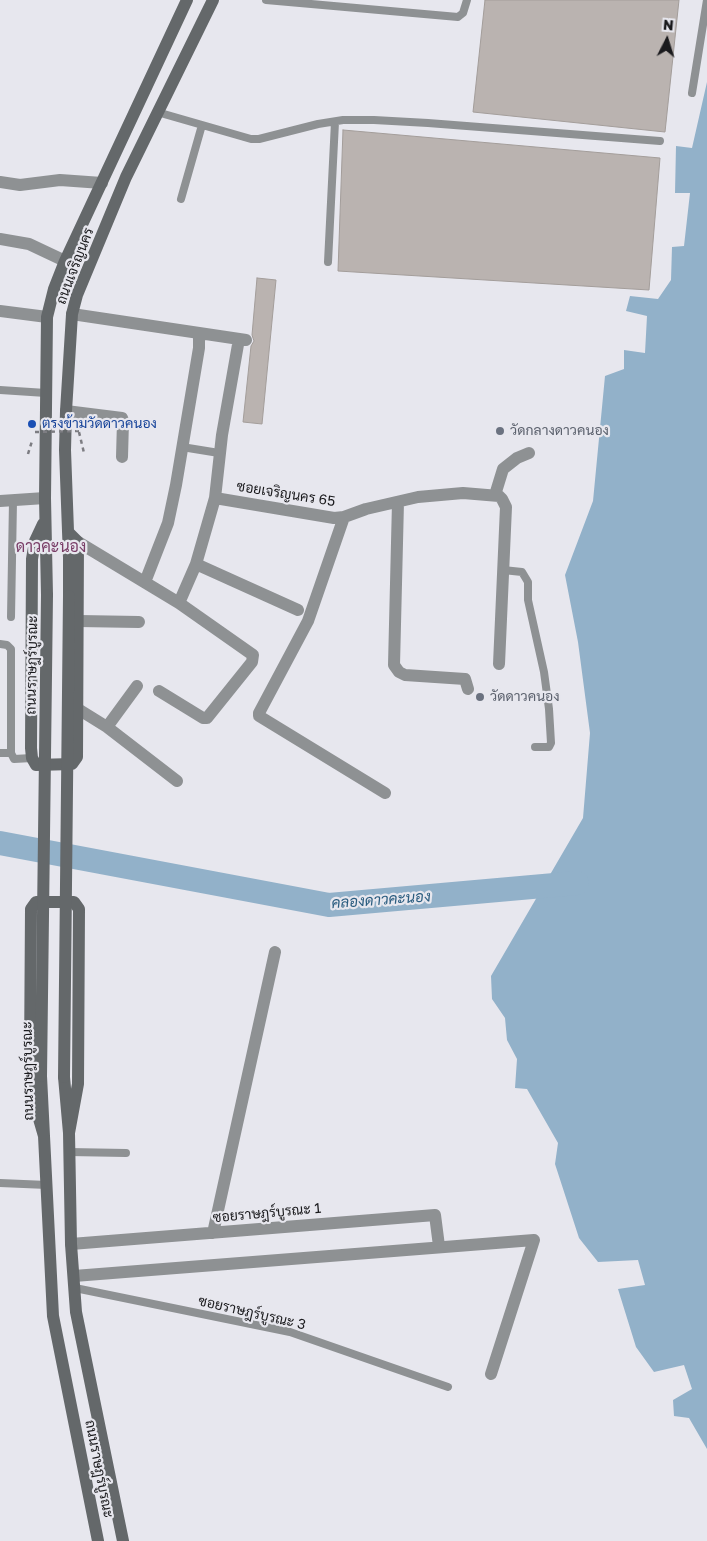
<!DOCTYPE html>
<meta charset="utf-8">
<style>
body{margin:0}
#map{position:relative;width:707px;height:1541px;overflow:hidden;background:#e7e7ee;font-family:"Golos Text",sans-serif}
canvas{display:block}
.north{position:absolute;left:642px;top:15px;width:50px;height:50px;-webkit-text-stroke:4px #e7e7ee;paint-order:stroke;rotate:5deg;font-size:14px;font-weight:700;line-height:20px;text-align:center;color:#1a1a1d}
.north::after{content:'';display:block;margin:auto;width:18px;height:22px;background:#1a1a1d;clip-path:polygon(50% 0,100% 100%,50% 72%,0 100%)}
</style>
<div id="map">
<canvas width="707" height="1541"></canvas>
<div class="north">N</div>
</div>
<script>
const ctx = document.querySelector('canvas').getContext('2d');
ctx.lineJoin = 'round';
function paint(path, color) {
  ctx.fillStyle = color;
  ctx.fill(path, 'evenodd');
}
function toPath(rows) {
  const path = new Path2D();
  for (const r of rows) {
    path.moveTo(r[0], r[1]);
    for (let i = 2; i < r.length; i += 2) path.lineTo(r[i], r[i + 1]);
  }
  return path;
}
function trace(path, color, width, dash) {
  ctx.strokeStyle = color;
  ctx.lineWidth = width;
  ctx.lineCap = dash ? 'butt' : 'round';
  ctx.setLineDash(dash || []);
  ctx.stroke(path);
}
function label(font, color, halo, rows, align = 'center') {
  ctx.font = font + ' "Golos Text",Sarabun,sans-serif';
  ctx.lineWidth = 4.5;
  ctx.setLineDash([]);
  ctx.textBaseline = 'middle';
  ctx.strokeStyle = halo;
  ctx.fillStyle = color;
  for (const [text, x, y, turn = 0] of rows) {
    ctx.save();
    ctx.translate(x, y);
    ctx.rotate((+turn || 0) * Math.PI / 180);
    ctx.textAlign = isNaN(turn) ? turn : align;
    if (halo) ctx.strokeText(text, 0, 0);
    ctx.fillText(text, 0, 0);
    ctx.restore();
  }
}
paint(toPath([
 [707,82,707,1449,689,1418,674,1416,673,1400,692,1389,684,1365,654,1372,636,1347,618,1289,645,1285,638,1260,598,1262,579,1238,555,1164,558,1143,527,1089,515,1088,517,1059,507,1040,505,1018,492,999,491,976,583,818,590,733,578,642,565,575,593,501,605,376,624,369,624,350,645,353,647,316,626,311,630,296,658,299,671,280,672,247,684,246,690,193,675,193,676,146,692,148]
]), '#92b1c9');
trace(toPath([
 [0,843,329,905,577,883]
]), '#92b1c9', 24);
const building = toPath([
 [485,0,679,0,665,132,473,112,485,0],
 [343,130,660,158,649,290,338,271,343,130],
 [257,278,276,280,262,424,243,422,251,346,254,341,252,335,257,278]
]);
paint(building, '#bab3b0');
trace(building, '#a39d9a', 1);
trace(toPath([
 [79,432,84,453],
 [28,454,32,441]
]), '#7d7d82', 2.5, [4, 4]);
trace(toPath([
 [266,0,458,17,463,13,467,0],
 [692,93,707,0],
 [157,112,251,139,259,139,318,124,343,120,374,120,428,123,660,141],
 [181,199,202,125],
 [328,262,335,122],
 [0,390,46,393],
 [182,447,219,453],
 [503,570,522,572,528,582,528,600,544,672,549,709,551,743,549,747,535,747],
 [11,617,13,501],
 [0,644,7,645,11,649,11,753,14,759,32,758],
 [0,753,11,753],
 [69,1152,126,1153],
 [0,1183,47,1185],
 [75,1288,290,1332,448,1387]
]), '#8e9193', 8);
trace(toPath([
 [0,182,20,185,60,180,102,183],
 [0,239,29,244,65,261],
 [0,311,47,317],
 [72,314,246,340],
 [66,411,122,418,123,421,122,457],
 [495,495,503,469,517,458,529,453],
 [215,498,334,518,344,517,366,509,418,497,463,493,499,496,502,499,506,507,499,664],
 [0,501,45,498],
 [398,502,394,665,399,672,405,675,465,679,468,689],
 [344,517,308,621,259,713,259,716,385,793],
 [78,542,179,603,253,655,252,662,207,718,203,718,159,691],
 [196,564,298,610],
 [145,582,168,523,176,485,199,348,199,333],
 [179,603,196,564,215,498,222,435,239,339],
 [79,621,139,622],
 [78,709,107,727,177,781],
 [107,727,137,686],
 [213,1233,275,952],
 [71,1244,435,1215,439,1246],
 [74,1276,534,1240,491,1374]
]), '#8e9193', 12);
trace(toPath([
 [43,524,35,541,32,559,31,748,32,758,36,765,72,764,77,757,78,542,68,532],
 [47,595,45,498,47,317,54,289,65,261,187,0],
 [69,596,69,558,65,450,66,411,72,314,77,295,126,177,213,0],
 [41,1076,53,1316,98,1541],
 [64,1077,69,1133,71,1244,76,1312,123,1541],
 [44,1136,35,1105,30,1062,31,909,36,902,74,902,79,909,78,1084,69,1133]
]), '#64686a', 12);
trace(toPath([
 [35,432,79,431]
]), '#7d7d82', 2.5, [4, 4]);
trace(toPath([
 [41,1076,47,595],
 [64,1077,69,596]
]), '#64686a', 12);
for (const [x, y, r, color] of [
 [32,424,5,"#1a4fb4"],
 [500,431,5,"#6b7280"],
 [480,697,5,"#6b7280"]
]) {
  const dot = new Path2D();
  dot.arc(x, y, r, 0, 2 * Math.PI);
  ctx.fillStyle = color;
  ctx.fill(dot);
  trace(dot, '#e7e7ee', 2);
}
label('14px', '#1a1a1d', '#e7e7ee', [
 ["ถนนเจริญนคร",75,266,-69],
 ["ซอยเจริญนคร 65",286,494,9],
 ["ถนนราษฎร์บูรณะ",32,665,-89],
 ["ถนนราษฎร์บูรณะ",28,1071,-91],
 ["ซอยราษฎร์บูรณะ 1",267,1213,-5],
 ["ซอยราษฎร์บูรณะ 3",252,1313,13],
 ["ถนนราษฎร์บูรณะ",99,1469,79]
]);
label('14px', '#164399', '#e7e7ee', [
 ["ตรงข้ามวัดดาวคนอง",42,424]
], 'left');
label('14px', '#5b616d', '#e7e7ee', [
 ["วัดกลางดาวคนอง",510,431],
 ["วัดดาวคนอง",490,697]
], 'left');
label('italic 15px', '#2a5c7f', '#e7e7ee', [
 ["คลองดาวคะนอง",381,900,-4]
]);
label('16px', '#793d67', '#e7e7ee', [
 ["ดาวคะนอง",51,547]
]);
</script>
